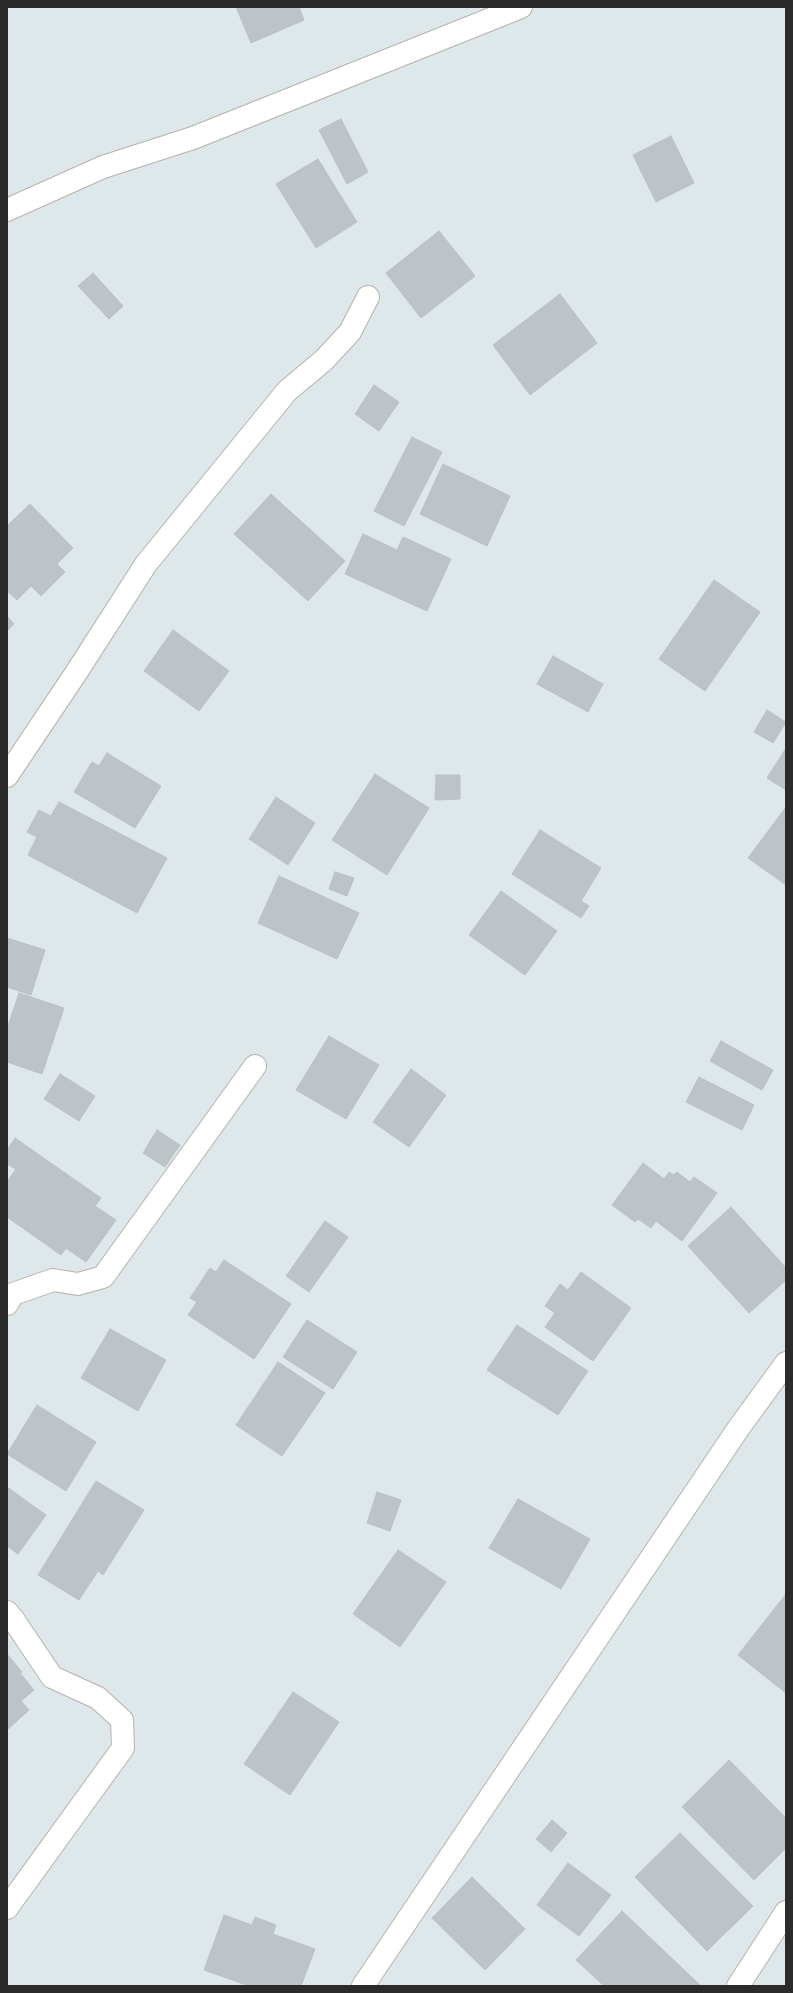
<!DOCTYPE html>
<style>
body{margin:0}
#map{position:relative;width:793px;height:1993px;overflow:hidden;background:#dee8eb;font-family:Rubik,sans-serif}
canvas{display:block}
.frame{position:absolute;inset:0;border:8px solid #2b2b2b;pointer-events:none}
</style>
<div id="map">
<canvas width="793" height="1993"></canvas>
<div class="frame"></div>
</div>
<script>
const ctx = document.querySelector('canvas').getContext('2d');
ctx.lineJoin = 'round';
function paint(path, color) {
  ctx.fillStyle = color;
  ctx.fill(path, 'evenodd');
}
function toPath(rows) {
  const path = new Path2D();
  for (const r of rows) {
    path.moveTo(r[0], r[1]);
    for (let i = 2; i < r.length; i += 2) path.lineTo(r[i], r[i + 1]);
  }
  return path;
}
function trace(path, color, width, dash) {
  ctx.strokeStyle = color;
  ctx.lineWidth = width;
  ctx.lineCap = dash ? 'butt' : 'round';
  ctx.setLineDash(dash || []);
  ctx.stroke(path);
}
const building = toPath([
 [236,7,299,7,304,20,251,43,236,7],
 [341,119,368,172,347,184,319,130,341,119],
 [671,136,694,183,656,202,633,155,671,136],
 [318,159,357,222,316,248,276,184,318,159],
 [439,231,475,276,421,318,386,273,439,231],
 [93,273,123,306,109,319,78,286,93,273],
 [560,294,597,343,530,395,493,345,560,294],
 [374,385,399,402,379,431,355,414,374,385],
 [412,437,442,452,404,526,374,511,412,437],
 [443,464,510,496,487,546,420,514,443,464],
 [271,494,345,561,308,601,234,534,271,494],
 [30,504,73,548,57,564,65,572,41,596,31,586,17,600,7,591,7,526,30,504],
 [363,534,397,550,403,537,451,559,427,611,345,574,363,534],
 [714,580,760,612,705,691,659,659,714,580],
 [7,616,14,624,7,631,7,616],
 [173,630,229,671,199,711,144,671,173,630],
 [553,656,603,684,588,712,537,684,553,656],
 [767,710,786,722,773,743,754,732,767,710],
 [786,748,786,790,767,778,786,748],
 [107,753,161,786,135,828,74,792,92,762,99,766,107,753],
 [375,774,429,808,387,875,332,840,375,774],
 [436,775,460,775,460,799,435,800,436,775],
 [276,797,315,823,288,865,249,839,276,797],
 [59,802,167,858,137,913,28,855,37,837,27,832,39,810,51,816,59,802],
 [786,807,786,885,748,858,786,807],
 [540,830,601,868,581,901,589,906,581,918,512,874,540,830],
 [335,872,354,878,347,896,329,889,335,872],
 [279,876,359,913,337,959,258,923,279,876],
 [501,891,557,931,525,975,469,935,501,891],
 [7,938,45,950,31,995,7,987,7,938],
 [19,993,64,1008,42,1074,7,1062,7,1029,19,993],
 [329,1036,379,1065,346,1119,296,1090,329,1036],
 [721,1041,773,1070,762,1090,710,1061,721,1041],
 [411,1069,446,1095,409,1147,373,1122,411,1069],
 [60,1074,95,1096,79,1121,44,1099,60,1074],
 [699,1077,754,1105,742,1130,686,1102,699,1077],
 [157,1130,180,1145,165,1167,143,1153,157,1130],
 [15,1138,101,1198,95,1206,116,1220,86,1262,66,1248,61,1255,7,1217,7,1182,16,1169,7,1164,7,1150,15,1138],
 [643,1163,664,1179,669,1172,674,1175,677,1172,690,1182,694,1177,717,1193,682,1241,656,1221,651,1228,638,1219,635,1222,612,1205,643,1163],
 [731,1207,786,1268,786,1280,749,1313,688,1246,731,1207],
 [325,1221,348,1237,309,1292,286,1276,325,1221],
 [224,1260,291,1304,254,1359,188,1315,197,1302,190,1298,210,1268,216,1272,224,1260],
 [581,1272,631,1308,593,1361,545,1327,555,1313,545,1306,560,1284,568,1290,581,1272],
 [307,1320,357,1352,333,1389,283,1357,307,1320],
 [517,1325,588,1371,558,1415,487,1370,517,1325],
 [110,1329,166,1360,138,1411,81,1378,110,1329],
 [278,1362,325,1393,282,1456,236,1425,278,1362],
 [37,1405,96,1442,66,1491,7,1454,37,1405],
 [96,1481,144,1510,103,1575,98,1571,79,1600,38,1575,96,1481],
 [7,1487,46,1515,18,1554,7,1546,7,1487],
 [377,1492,401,1500,390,1531,367,1523,377,1492],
 [518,1499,590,1539,561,1589,489,1548,518,1499],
 [398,1550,446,1582,400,1647,353,1614,398,1550],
 [786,1594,786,1693,738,1655,786,1594],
 [7,1654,22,1672,20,1673,34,1690,21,1701,29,1710,7,1730,7,1654],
 [293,1692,339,1722,290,1795,244,1764,293,1692],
 [729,1760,786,1818,786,1848,754,1880,682,1807,729,1760],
 [552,1820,567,1833,551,1852,536,1839,552,1820],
 [680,1833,753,1906,707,1951,635,1877,680,1833],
 [568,1863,611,1895,579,1936,537,1905,568,1863],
 [472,1877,525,1929,485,1970,432,1918,472,1877],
 [622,1911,701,1986,604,1986,576,1960,622,1911],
 [224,1915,252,1925,255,1917,276,1925,273,1934,315,1949,301,1986,249,1986,204,1970,224,1915]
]);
paint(building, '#bec3c7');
trace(building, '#b8c1c6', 1);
const minor = toPath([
 [7,210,103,167,193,138,521,7],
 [7,776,76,673,146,564,287,391,324,360,350,332,368,297],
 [7,1304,13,1294,53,1280,78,1284,103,1277,255,1066],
 [7,1612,13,1619,52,1677,98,1698,122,1720,123,1748,7,1908],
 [363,1986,738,1429,786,1363],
 [738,1986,786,1912]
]);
trace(minor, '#b6b1ab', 24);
trace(minor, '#fff', 22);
</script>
